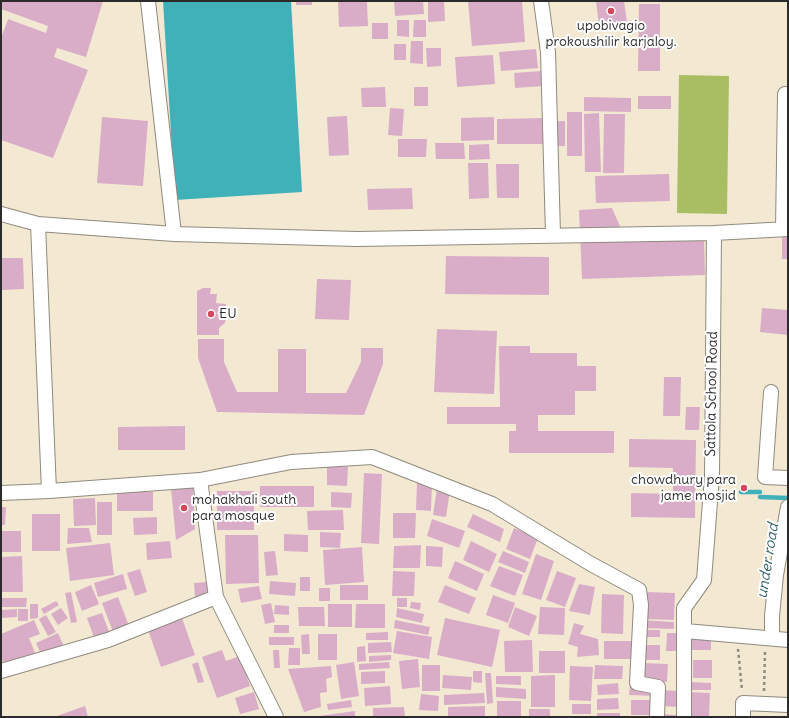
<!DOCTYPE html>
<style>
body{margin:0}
#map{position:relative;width:789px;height:718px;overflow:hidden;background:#f3e9d2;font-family:Delius,sans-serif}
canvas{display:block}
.frame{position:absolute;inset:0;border:2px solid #2b2b2b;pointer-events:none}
</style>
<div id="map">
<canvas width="789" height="718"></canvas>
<div class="frame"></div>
</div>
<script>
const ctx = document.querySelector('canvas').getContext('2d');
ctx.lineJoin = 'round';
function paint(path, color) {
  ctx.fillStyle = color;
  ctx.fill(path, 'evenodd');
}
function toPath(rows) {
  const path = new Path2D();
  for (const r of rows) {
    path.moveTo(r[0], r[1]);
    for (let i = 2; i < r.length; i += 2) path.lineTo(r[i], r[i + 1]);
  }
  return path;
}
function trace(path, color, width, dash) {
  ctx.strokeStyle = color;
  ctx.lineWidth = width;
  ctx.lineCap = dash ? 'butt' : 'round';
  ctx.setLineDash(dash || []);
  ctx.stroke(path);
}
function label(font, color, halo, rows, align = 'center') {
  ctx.font = font + ' Delius,sans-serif';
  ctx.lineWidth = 4;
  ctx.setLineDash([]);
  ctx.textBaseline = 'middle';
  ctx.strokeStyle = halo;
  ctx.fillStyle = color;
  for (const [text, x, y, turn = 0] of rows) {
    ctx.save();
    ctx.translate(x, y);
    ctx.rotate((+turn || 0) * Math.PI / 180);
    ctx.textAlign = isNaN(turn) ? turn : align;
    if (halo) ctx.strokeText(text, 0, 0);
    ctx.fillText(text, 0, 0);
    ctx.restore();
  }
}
paint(toPath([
 [679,75,729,76,727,214,677,213]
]), '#a9be62');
paint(toPath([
 [163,1,291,1,302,192,175,200]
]), '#40b1b9');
trace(toPath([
 [741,492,760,492],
 [760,497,788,498]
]), '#40b1b9', 4.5);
paint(toPath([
 [1,1,103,1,86,57,57,48,54,57,88,70,53,158,1,140,1,38,8,19,46,33,48,26,1,9],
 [296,1,312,1,312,5,296,5],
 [338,1,367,1,368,26,339,27],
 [394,1,423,1,424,14,395,16],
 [428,1,444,1,445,21,428,22],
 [468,1,522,1,525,42,472,46],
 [596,1,624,1,627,22,599,25],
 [639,4,660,4,660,71,638,71],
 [397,20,409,20,409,37,397,36],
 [414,20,426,20,426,37,413,37],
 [372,23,388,23,388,39,372,39],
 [411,41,423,41,423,64,410,63],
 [394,44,406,44,406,60,394,60],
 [426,48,441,48,441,66,427,67],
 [536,49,538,68,501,71,499,52],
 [493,55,495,84,457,87,455,57],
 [542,71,543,86,515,88,514,73],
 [385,87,386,107,362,107,361,88],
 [414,87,428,87,428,106,414,106],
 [638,96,671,96,671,109,638,109],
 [584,97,631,98,631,112,584,111],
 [390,108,404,109,402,136,388,135],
 [567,112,582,112,582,156,567,156],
 [599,113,601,172,585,172,584,114],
 [604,114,625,114,624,173,603,173],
 [347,116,349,155,329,156,327,117],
 [102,117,148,121,143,186,97,183],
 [494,117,494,140,461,141,461,118],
 [545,118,545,144,497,144,497,119],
 [555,121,565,121,565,146,555,146],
 [398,139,427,139,426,157,398,157],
 [435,143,464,143,465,159,436,159],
 [489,144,490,159,469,160,469,145],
 [468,163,488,163,489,198,469,199],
 [496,164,519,164,519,198,497,198],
 [669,174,670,201,596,203,595,176],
 [412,188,413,209,368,210,367,189],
 [612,208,626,240,704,237,705,275,582,279,579,210],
 [782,236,788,237,788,259,782,259],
 [446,256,549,257,549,295,445,294],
 [1,258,23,258,24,289,1,290],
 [317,279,351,280,349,320,315,319],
 [203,288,211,288,210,294,217,294,216,303,226,304,225,323,219,328,219,335,197,335,197,291],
 [762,308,788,310,788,335,760,332],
 [437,329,497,331,494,394,434,392],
 [198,339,224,339,224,362,237,392,278,392,278,349,306,349,306,393,346,393,361,362,361,348,383,348,383,364,364,415,217,412,198,358],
 [499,346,530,346,530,353,577,353,577,366,596,366,596,391,575,391,575,415,538,415,538,431,614,431,614,453,509,453,509,431,516,431,516,424,447,424,447,407,500,407],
 [664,377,681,377,680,416,663,416],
 [686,407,700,407,699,430,685,430],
 [185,426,185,450,118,450,118,427],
 [629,439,696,440,695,518,631,517,631,493,673,494,673,468,629,467],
 [327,467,348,467,347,486,327,485],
 [364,473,382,474,379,544,361,543],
 [417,483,432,484,431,511,416,510],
 [260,486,314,486,314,507,260,507],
 [193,487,195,529,176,540,171,488],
 [437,488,450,490,446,517,433,515],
 [217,491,254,491,254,530,217,530],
 [117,492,153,492,153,511,117,511],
 [331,492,352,493,351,508,331,507],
 [95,498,96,525,74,526,73,499],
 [97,502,112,502,112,535,97,535],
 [1,507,6,507,5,525,1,525],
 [343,510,344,530,308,530,307,511],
 [393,513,416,513,415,538,393,538],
 [32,514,60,514,60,551,32,551],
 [473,514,504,529,500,542,467,527],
 [157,517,157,534,134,535,133,518],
 [432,519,465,531,459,548,427,536],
 [68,528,89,528,92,542,67,544],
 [514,528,538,538,530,559,506,549],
 [1,531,21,531,21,552,1,552],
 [320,532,341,533,340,548,320,547],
 [284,534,308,535,308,552,284,551],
 [225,535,258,535,259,583,226,584],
 [170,541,172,558,147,560,146,543],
 [471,541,497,554,489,572,463,560],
 [110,543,114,575,70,581,66,548],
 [421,545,420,568,393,568,394,546],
 [426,546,443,547,442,567,426,566],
 [362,547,364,582,325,585,323,550],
 [275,551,278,575,266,576,264,552],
 [503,551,529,562,525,573,498,562],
 [536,554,554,561,541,600,522,594],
 [22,556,23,592,1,592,1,557],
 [455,561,484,574,477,591,448,578],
 [499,566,523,575,515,596,490,586],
 [140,569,147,592,135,596,127,573],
 [393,571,415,572,414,596,392,596],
 [557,571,576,578,565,607,546,600],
 [123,574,127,589,98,597,94,583],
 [300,577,310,577,310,591,300,591],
 [270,581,296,583,295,596,269,594],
 [207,582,208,598,195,599,194,583],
 [579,584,595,587,590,615,569,611],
 [91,585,99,604,82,611,75,592],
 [340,585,368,585,368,600,340,600],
 [445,585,476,598,469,614,438,602],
 [259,586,262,599,241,603,238,589],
 [319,588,330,588,330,601,319,601],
 [71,592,77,622,71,623,65,593],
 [647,592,675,593,674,620,646,619],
 [602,594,624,595,623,634,601,633],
 [493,595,515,603,508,623,486,615],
 [118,597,129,626,113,632,102,603],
 [1,598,27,598,26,607,1,607],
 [397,598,407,598,407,607,397,607],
 [56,601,59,605,44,614,41,609],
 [411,602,421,603,420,610,410,608],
 [271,603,275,622,265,624,261,605],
 [30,604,38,604,38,618,30,619],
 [328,604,352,604,352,627,328,627],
 [356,604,385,604,385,628,355,628],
 [275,605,289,606,289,615,274,614],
 [298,607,324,607,325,626,299,626],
 [515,607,537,616,529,636,508,627],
 [540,607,565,608,564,635,538,634],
 [61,608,68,618,58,625,51,614],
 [397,608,424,614,422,623,396,617],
 [17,609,17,617,1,618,1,610],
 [18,609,28,609,28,621,18,621],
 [102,613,110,634,95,640,87,618],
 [46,615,56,632,48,636,39,619],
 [182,618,195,655,161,667,148,630],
 [445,618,500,630,492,667,437,655],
 [34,620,40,634,29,638,36,655,5,668,1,657,1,634],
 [395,620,430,627,428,635,394,628],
 [641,620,674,622,674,629,641,628],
 [574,623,584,626,580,634,598,639,599,655,577,657,578,647,568,644],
 [274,625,289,625,289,633,274,633],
 [644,630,660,630,660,637,643,637],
 [397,631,432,637,429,659,393,653],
 [388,632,388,640,366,640,366,633],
 [58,633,65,649,43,659,36,643],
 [667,633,682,633,682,651,666,651],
 [309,634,310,654,302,654,301,635],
 [318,634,337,634,337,660,318,660],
 [689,634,711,634,711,650,688,650],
 [269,637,294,637,294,645,269,645],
 [532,640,533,672,505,672,504,641],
 [604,641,634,641,634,659,604,659],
 [391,642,392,652,368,653,368,643],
 [641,645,660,645,660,660,641,660],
 [365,646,366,661,357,662,357,647],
 [289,648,300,648,300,665,288,665],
 [222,650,226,661,240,656,250,686,217,698,202,657],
 [273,650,279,650,280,668,274,668],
 [539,651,565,651,565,673,539,673],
 [391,655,391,660,369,662,369,656],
 [418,659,420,687,402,689,399,661],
 [693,660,712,660,712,678,693,678],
 [198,662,204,682,198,683,192,664],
 [354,662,359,696,341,699,336,665],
 [389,662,390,668,359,670,359,664],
 [643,663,668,664,667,682,642,680],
 [422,665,440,665,440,691,422,691],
 [595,665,623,666,622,679,594,679],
 [331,666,332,677,326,679,327,692,320,693,321,707,304,712,288,669],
 [570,666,593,667,591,701,569,700],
 [385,671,385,683,361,684,361,672],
 [473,671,482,671,482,683,473,682],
 [485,673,491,673,493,703,487,704],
 [443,675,472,677,471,690,442,688],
 [555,675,555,707,531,707,531,676],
 [496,676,521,676,521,685,496,684],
 [688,682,711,683,711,690,688,690],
 [618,683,619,694,598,695,597,685],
 [390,686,391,704,365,706,364,688],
 [630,686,656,687,656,696,629,695],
 [496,687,526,689,526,699,496,697],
 [661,690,678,691,678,707,660,706],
 [254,692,259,709,240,714,235,698],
 [687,692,710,693,709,717,686,717],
 [484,693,485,703,444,705,444,695],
 [421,694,439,696,438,711,419,710],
 [618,698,619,709,597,710,597,699],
 [351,700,352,707,328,710,327,704],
 [631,700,654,700,654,715,631,715],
 [497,701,521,701,521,716,497,716],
 [572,704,591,704,591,714,572,714],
 [85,706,88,717,54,717],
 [485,706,485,717,448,717,448,707],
 [404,707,405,717,373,717,373,708],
 [529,709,550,709,550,717,529,717],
 [355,711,355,717,319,717,319,716],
 [597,713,620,713,620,717,597,717],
 [657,714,678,715,678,717,657,717]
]), '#d9adc8');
const minor = toPath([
 [148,1,174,234],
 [541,1,548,52,553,235],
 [1,214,38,224,174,234,357,239,714,233,788,229],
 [38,224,49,491],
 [783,229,785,94,788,94],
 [771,392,765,477,788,478],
 [200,480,216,597,276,717],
 [1,493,49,491,200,480,291,462,372,457,492,504,591,564,639,590,641,605,637,683,658,687,657,717],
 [685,631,788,640],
 [772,638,772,616,776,575,788,507],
 [1,671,108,640,216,597],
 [684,717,684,608,704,580,712,476,714,233],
 [743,717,743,703,788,705]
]);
trace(minor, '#8f8a7e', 16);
trace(toPath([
 [738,649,742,690],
 [764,691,765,652]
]), '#8f8a7e', 2.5, [3, 3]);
trace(minor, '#fff', 14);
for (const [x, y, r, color] of [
 [611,11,4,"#d1495b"],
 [211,314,4,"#d1495b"],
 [744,488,4,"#d1495b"],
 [184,508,4,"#d1495b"]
]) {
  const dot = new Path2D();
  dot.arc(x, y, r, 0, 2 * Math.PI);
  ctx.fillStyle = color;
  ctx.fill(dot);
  trace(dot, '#fff', 1.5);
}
label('14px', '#2b2b2b', '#fff', [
 ["upobivagio",611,26,"center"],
 ["prokoushilir karjaloy.",611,42,"center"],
 ["EU",219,314],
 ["chowdhury para",736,480,"right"],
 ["jame mosjid",736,496,"right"],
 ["mohakhali south",192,500],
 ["para mosque",192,516]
], 'left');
label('14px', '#2b2b2b', '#fff', [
 ["Sattola School Road",712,394,-89]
]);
label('italic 15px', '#336164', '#fff', [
 ["under road",768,561,-81]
]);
</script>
